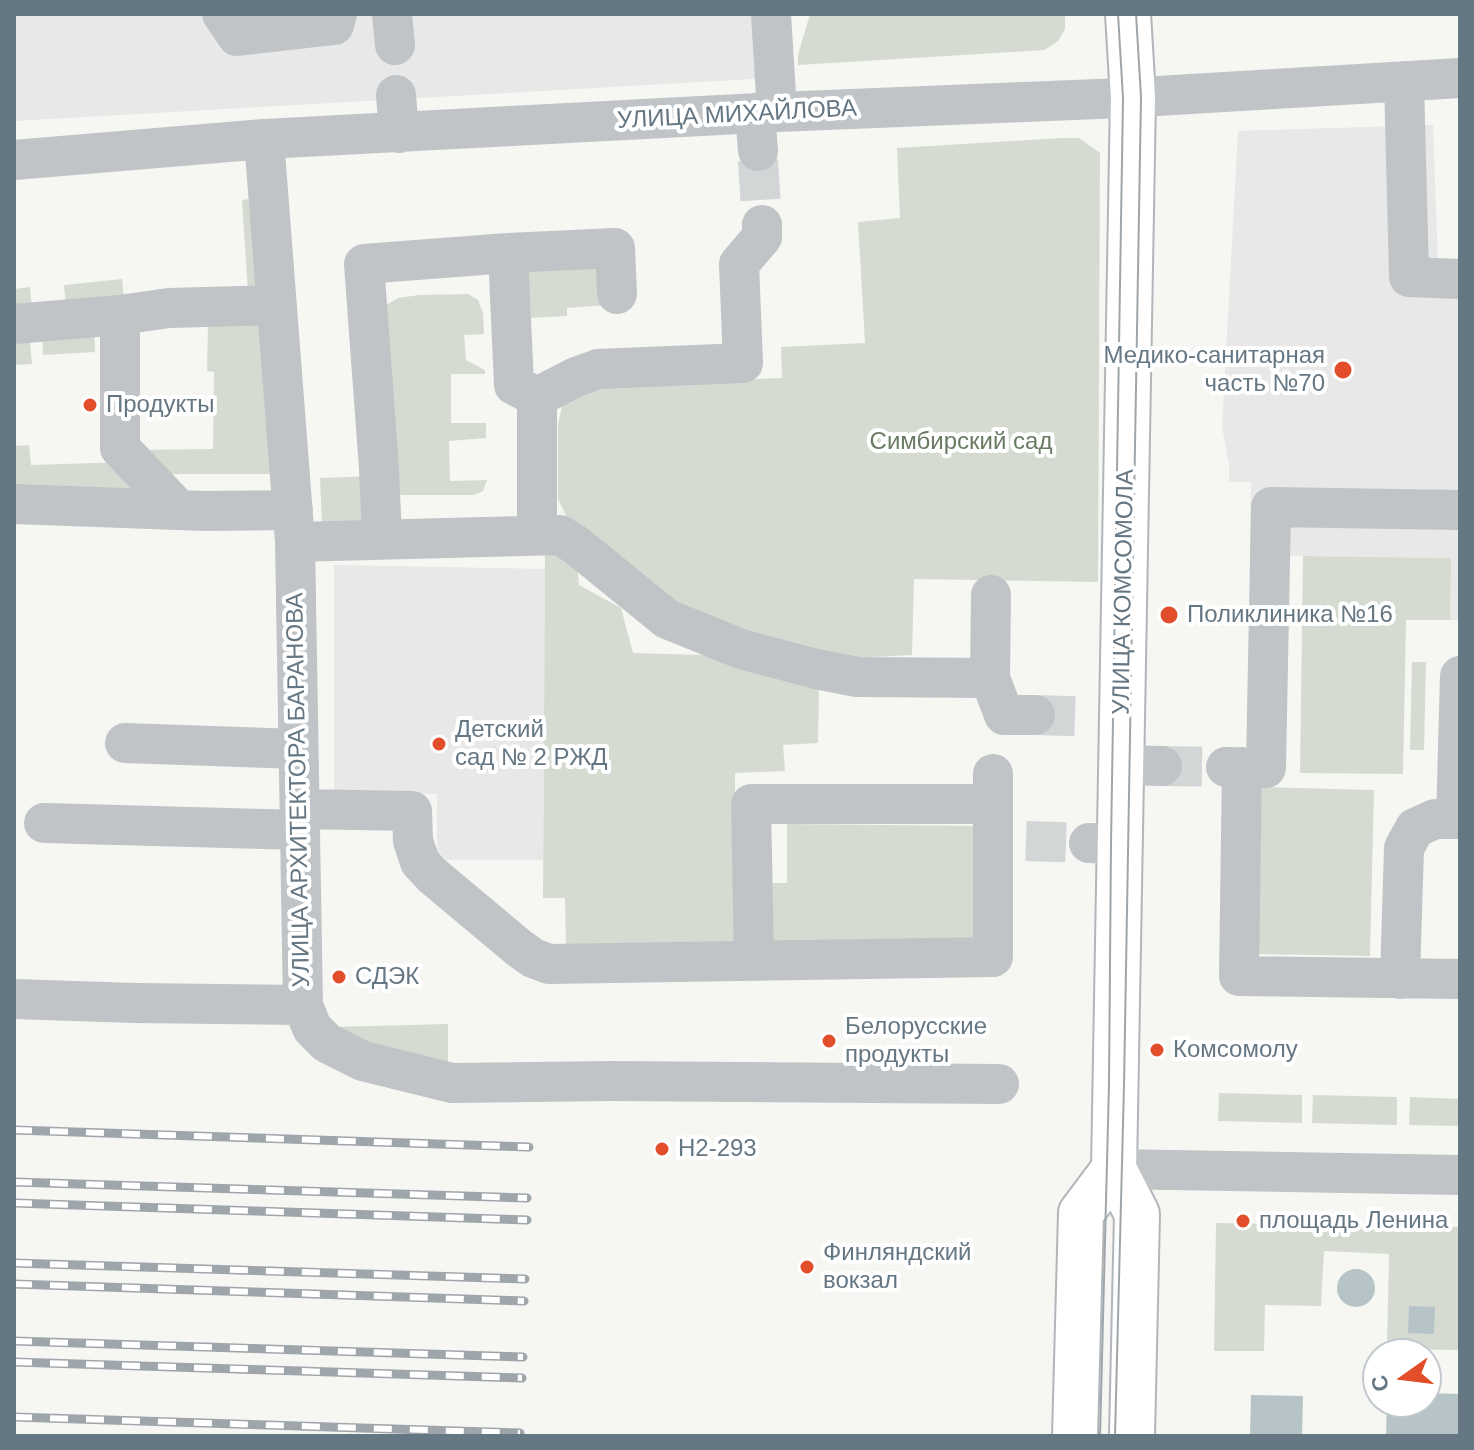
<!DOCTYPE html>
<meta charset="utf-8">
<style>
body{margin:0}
#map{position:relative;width:1474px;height:1450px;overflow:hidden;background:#f6f6f3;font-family:Arial,sans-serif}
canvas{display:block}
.frame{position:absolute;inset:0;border:16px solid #667784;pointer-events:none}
.north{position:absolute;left:1362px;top:1338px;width:80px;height:80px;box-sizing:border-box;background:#fff;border:2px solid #c2c9ce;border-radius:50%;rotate:256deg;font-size:22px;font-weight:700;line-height:32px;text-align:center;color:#667784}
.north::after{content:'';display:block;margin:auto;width:28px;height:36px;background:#e14e29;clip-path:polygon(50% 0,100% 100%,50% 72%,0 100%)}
</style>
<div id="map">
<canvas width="1474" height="1450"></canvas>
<div class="frame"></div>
<div class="north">С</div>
</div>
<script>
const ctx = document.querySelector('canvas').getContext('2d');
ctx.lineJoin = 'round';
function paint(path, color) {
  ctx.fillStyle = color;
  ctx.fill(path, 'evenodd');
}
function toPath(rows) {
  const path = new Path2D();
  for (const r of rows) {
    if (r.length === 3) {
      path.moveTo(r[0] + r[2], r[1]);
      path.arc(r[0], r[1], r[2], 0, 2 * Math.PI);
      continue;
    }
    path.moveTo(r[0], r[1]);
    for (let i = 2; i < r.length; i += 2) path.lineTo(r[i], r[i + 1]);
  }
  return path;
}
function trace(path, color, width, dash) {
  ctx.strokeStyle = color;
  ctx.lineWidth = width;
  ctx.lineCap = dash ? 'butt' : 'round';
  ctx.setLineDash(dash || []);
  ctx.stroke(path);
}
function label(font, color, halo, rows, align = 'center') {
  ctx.font = font + ' Arial,sans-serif';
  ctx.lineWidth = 8;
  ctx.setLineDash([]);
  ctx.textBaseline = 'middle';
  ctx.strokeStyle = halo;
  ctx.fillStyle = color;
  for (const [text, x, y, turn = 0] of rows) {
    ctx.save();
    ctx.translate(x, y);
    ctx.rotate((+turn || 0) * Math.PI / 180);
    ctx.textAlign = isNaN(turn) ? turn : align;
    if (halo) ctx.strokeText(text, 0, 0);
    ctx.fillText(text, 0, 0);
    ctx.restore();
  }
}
paint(toPath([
 [14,14,767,14,771,78,14,121],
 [1433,125,1438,265,1460,266,1460,620,1450,620,1450,558,1250,555,1251,482,1229,482,1229,465,1222,427,1238,131],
 [334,565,545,569,543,860,447,860,437,850,437,794,334,790]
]), '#e7e8e7');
paint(toPath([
 [810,14,1065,14,1065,29,1058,41,1045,50,798,65,798,55],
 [1062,138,1079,138,1100,153,1098,582,914,579,912,655,821,660,673,613,571,526,558,499,558,425,562,406,593,385,782,378,781,347,865,343,858,222,900,218,897,148],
 [258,198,275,474,154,474,133,450,213,449,214,372,207,371,208,324,250,322,242,200],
 [606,258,608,305,567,308,567,316,531,318,527,263],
 [122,279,124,299,66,306,64,285],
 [30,287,32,310,14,312,14,289],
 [468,294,478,300,483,313,484,334,464,335,466,360,485,370,485,374,451,374,451,423,486,423,486,438,449,441,450,481,487,480,483,491,474,495,390,495,383,307,398,298,419,295],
 [94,324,95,352,43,355,42,328],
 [29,330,32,364,14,365,14,331],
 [29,445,31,465,126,462,158,501,14,490,14,446],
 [373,476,375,523,322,525,320,478],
 [545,547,577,561,579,585,621,608,633,653,740,656,814,675,819,692,818,743,783,745,785,771,735,773,735,946,566,947,565,898,543,898],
 [1303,556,1451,558,1450,620,1406,620,1403,774,1300,773],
 [1412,662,1426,662,1424,750,1410,750],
 [1259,787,1374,790,1370,956,1255,954],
 [787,824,980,826,978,948,764,949,765,883,787,883],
 [448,1024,448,1068,382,1054,332,1027],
 [1219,1093,1302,1095,1302,1123,1218,1121],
 [1313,1095,1397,1097,1397,1125,1312,1123],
 [1410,1097,1460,1099,1460,1126,1409,1125],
 [1216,1223,1460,1227,1460,1350,1387,1349,1389,1254,1324,1251,1321,1306,1265,1305,1264,1351,1214,1351]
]), '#d6dbd2');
paint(toPath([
 [1356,1288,19],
 [1409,1306,1435,1307,1434,1334,1408,1333],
 [1426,1393,1460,1394,1460,1436,1386,1436,1387,1402,1426,1402],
 [1251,1395,1303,1396,1302,1436,1250,1436]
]), '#b6c3c7');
trace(toPath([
 [758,160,762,225],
 [1035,715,1094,717],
 [1162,766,1226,767],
 [1026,841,1089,843]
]), '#d2d6d7', 40, [40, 20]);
const major = toPath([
 [1128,14,1133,97,1114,1169,1137,1214,1132,1436],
 [1075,1436,1081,1213,1114,1169]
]);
trace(major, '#b1b6ba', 48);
trace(toPath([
 [222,14,237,36,334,25,337,14],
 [392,14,395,45],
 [771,14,777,112],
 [1404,81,1409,277,1460,279],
 [396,95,399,133],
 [755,113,758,151],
 [264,139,295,542,303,1005,312,1028,327,1043,363,1061,452,1083,612,1081,999,1084],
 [14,160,264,139,777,112,1123,98,1460,78],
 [508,253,615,248,617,294],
 [120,315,120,448,179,510],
 [14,324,120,315,169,308,277,305],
 [14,504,206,511,293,510],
 [537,535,537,397,576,377,598,369,743,363,739,264,762,237,762,225],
 [382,539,379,468,364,264,508,253,514,385,537,397],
 [295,542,560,535,576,545,667,619,741,649,816,669,857,677,990,678,1004,715,1035,715],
 [990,678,991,595],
 [125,743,298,749],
 [1121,765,1162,766],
 [1226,767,1266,768,1271,507,1460,510],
 [1242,767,1239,976,1460,979],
 [300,809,412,811,413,841,420,862,433,876,519,948,533,958,549,964,993,957,993,774],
 [44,823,300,830],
 [1089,843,1119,844],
 [754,960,751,804,993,804],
 [1400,979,1404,848,1415,828,1435,819,1456,819,1460,676],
 [14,999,135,1003,303,1005],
 [1114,1169,1460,1175]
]), '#c0c4c7', 40);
trace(major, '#fff', 44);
trace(toPath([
 [1100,1436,1109,1084,1111,844,1123,98,1118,14],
 [1115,1436,1124,1085,1141,97,1136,14]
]), '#9fa6ab', 2);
const rail = toPath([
 [14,1130,529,1147],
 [14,1182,527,1198],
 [14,1203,527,1220],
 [14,1263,525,1279],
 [14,1284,524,1301],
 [14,1341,523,1357],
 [14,1362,522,1378],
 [14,1417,520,1433]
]);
trace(rail, '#9fa6ab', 9);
trace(rail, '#fff', 6, [18]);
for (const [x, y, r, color] of [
 [1343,370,10,"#e14e29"],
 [90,405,8,"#e14e29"],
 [1169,615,10,"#e14e29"],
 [439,744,8,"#e14e29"],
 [339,977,8,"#e14e29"],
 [829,1041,8,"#e14e29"],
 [1157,1050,8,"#e14e29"],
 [662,1149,8,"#e14e29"],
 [1243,1221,8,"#e14e29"],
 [807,1267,8,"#e14e29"]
]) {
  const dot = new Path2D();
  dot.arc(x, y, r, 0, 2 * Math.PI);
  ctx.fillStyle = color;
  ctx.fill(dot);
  trace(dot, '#fff', 3);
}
label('24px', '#667784', '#fff', [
 ["УЛИЦА МИХАЙЛОВА",737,115,-3],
 ["УЛИЦА КОМСОМОЛА",1124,592,-89],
 ["УЛИЦА АРХИТЕКТОРА БАРАНОВА",299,790,-91]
]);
label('24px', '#667784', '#fff', [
 ["Медико-санитарная",1325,356,"right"],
 ["часть №70",1325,384,"right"],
 ["Продукты",106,405],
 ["Поликлиника №16",1187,615],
 ["Детский",455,730],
 ["сад № 2 РЖД",455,758],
 ["СДЭК",355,977],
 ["Белорусские",845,1027],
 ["продукты",845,1055],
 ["Комсомолу",1173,1050],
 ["H2-293",678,1149],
 ["площадь Ленина",1259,1221],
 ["Финляндский",823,1253],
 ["вокзал",823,1281]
], 'left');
label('24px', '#6a7b64', '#fff', [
 ["Симбирский сад",961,442]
]);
</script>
